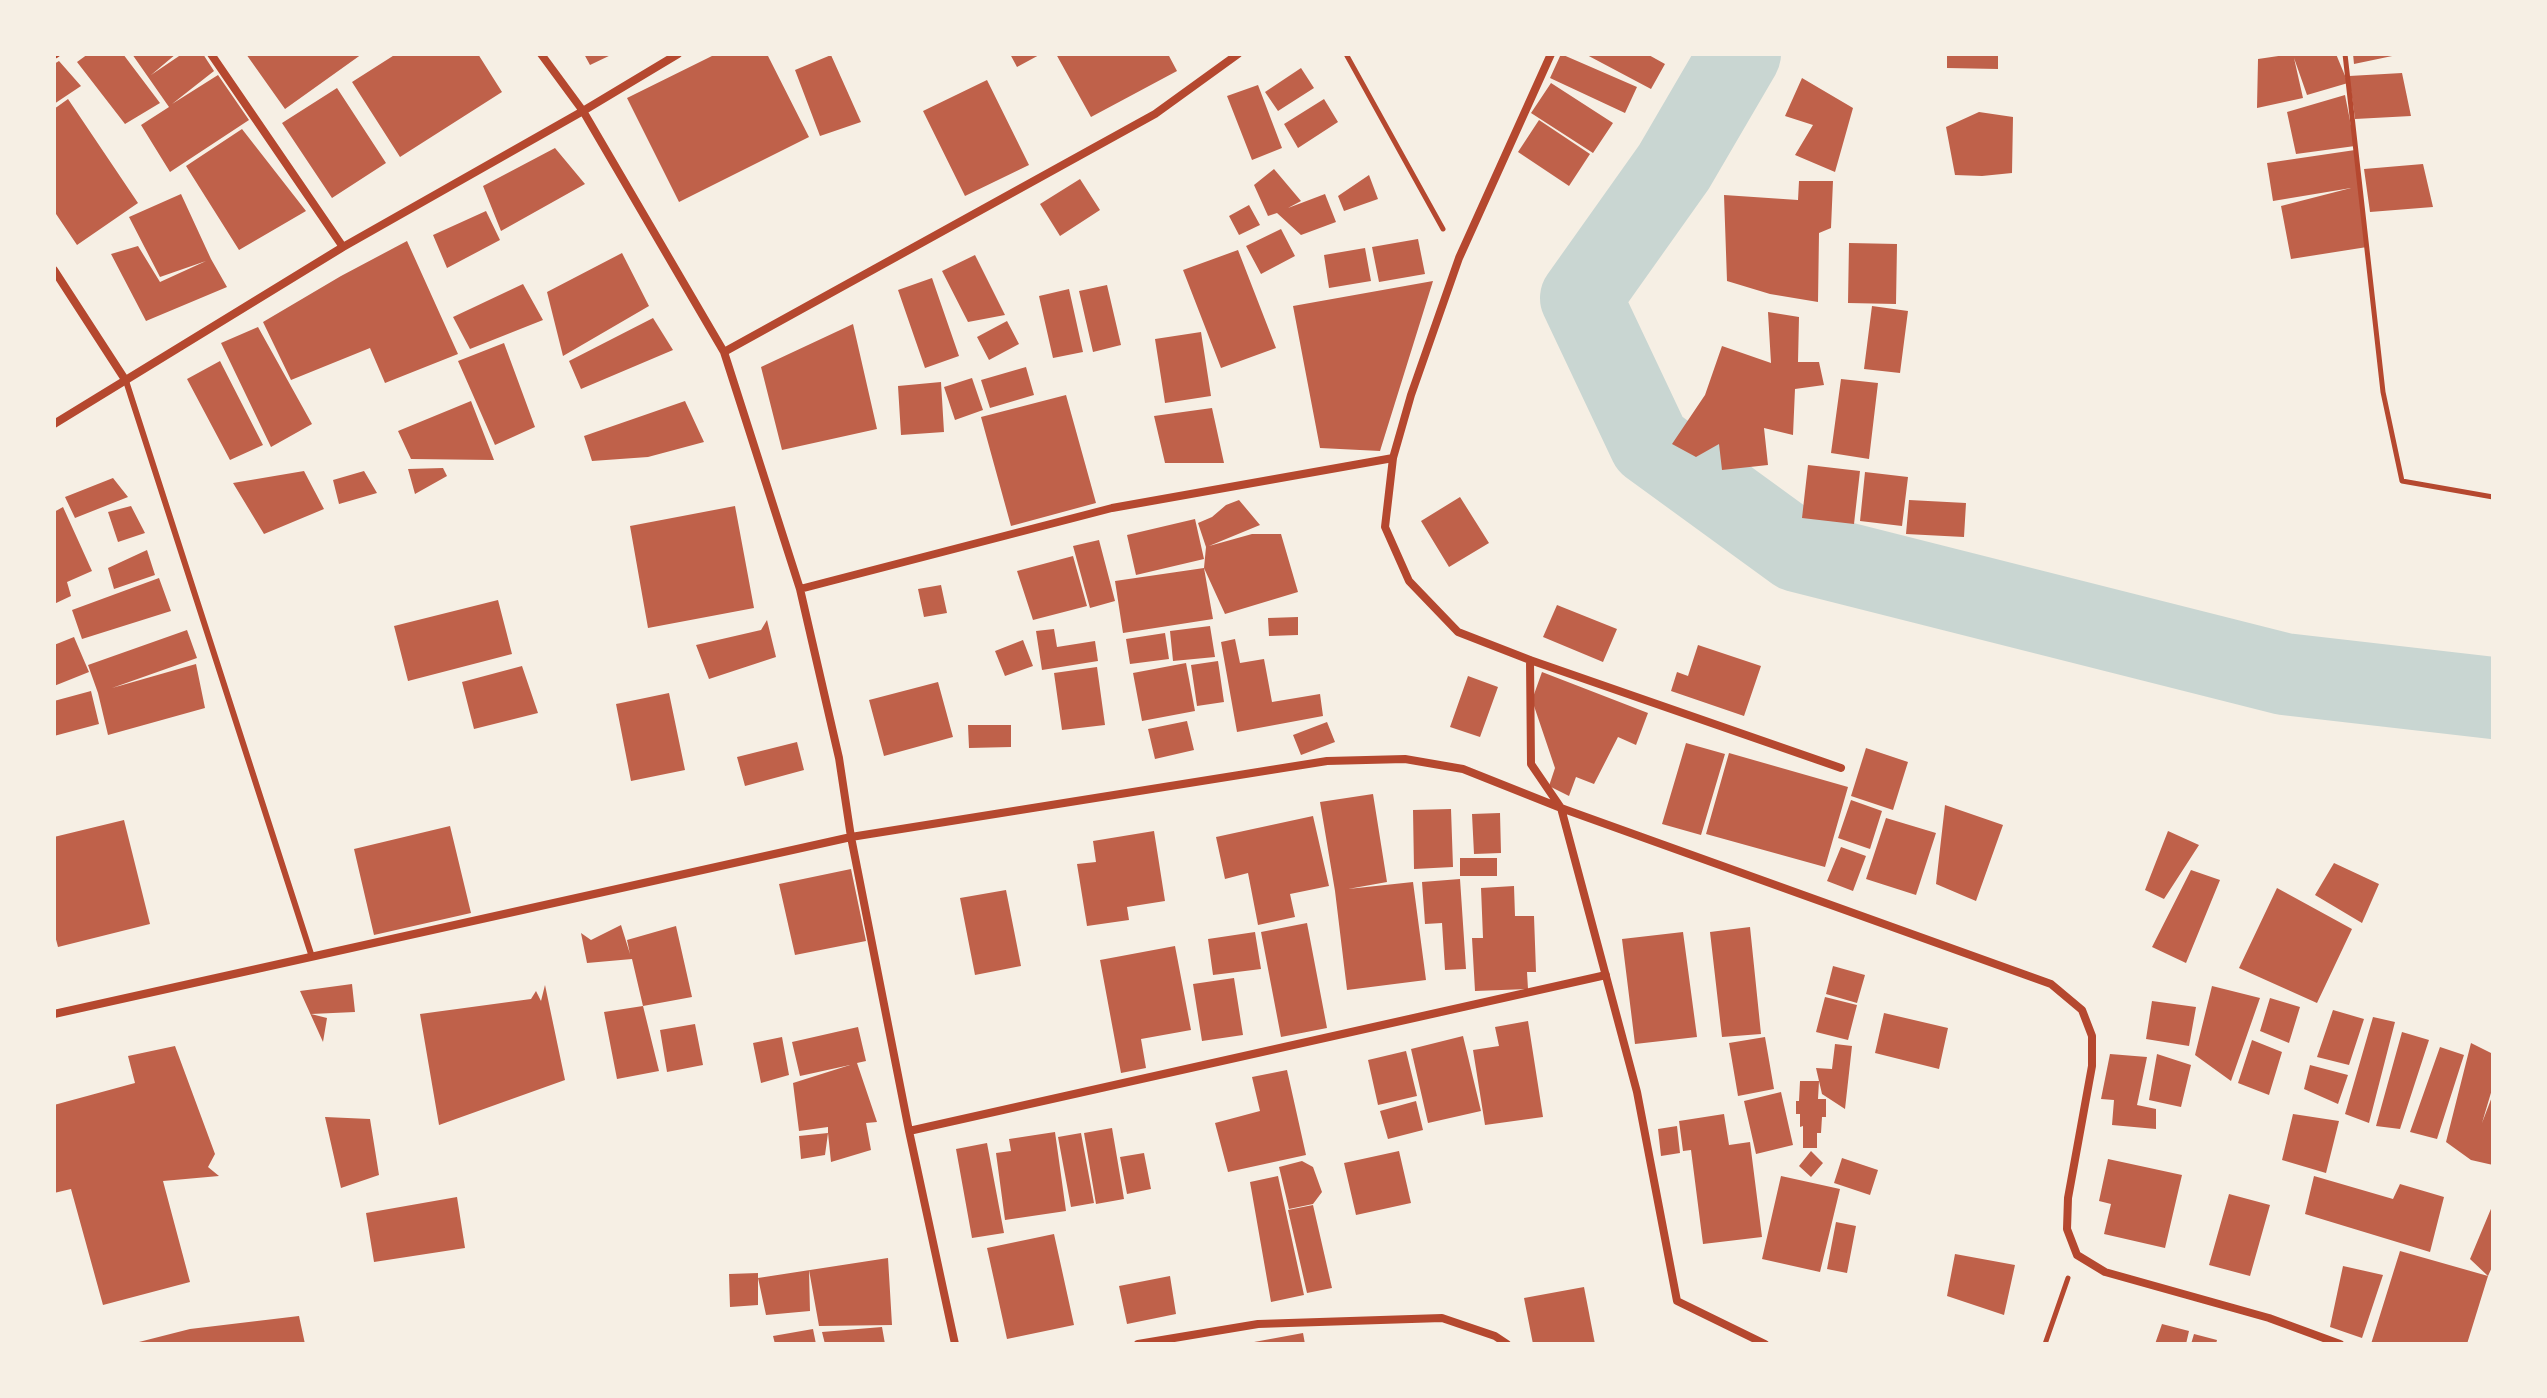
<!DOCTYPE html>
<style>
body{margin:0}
#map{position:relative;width:2547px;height:1398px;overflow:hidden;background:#f6efe4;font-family:"Exo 2",sans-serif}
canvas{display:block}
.frame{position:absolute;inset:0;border:56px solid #f6efe4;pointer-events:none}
</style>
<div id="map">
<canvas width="2547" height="1398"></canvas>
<div class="frame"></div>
</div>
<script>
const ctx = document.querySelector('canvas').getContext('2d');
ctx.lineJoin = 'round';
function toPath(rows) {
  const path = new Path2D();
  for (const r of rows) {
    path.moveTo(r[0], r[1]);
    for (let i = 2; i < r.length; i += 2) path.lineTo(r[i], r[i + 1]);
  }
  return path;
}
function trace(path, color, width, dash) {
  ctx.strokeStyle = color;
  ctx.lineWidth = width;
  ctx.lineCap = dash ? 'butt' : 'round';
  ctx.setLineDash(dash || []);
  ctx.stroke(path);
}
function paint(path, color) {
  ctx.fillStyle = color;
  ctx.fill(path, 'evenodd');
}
trace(toPath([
 [1740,54,1674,167,1581,298,1650,444,1797,551,2284,674,2493,698]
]), '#c9d6d2', 82);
paint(toPath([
 [88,54,123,54,160,103,125,124,77,62],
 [132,54,176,54,151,75,182,54,203,54,214,71,172,104,218,75,249,120,170,172,141,125,169,107],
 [246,54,362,54,285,109],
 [396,54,478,54,502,92,400,157,352,82],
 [584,54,613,54,590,65],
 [716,54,767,54,809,137,679,202,627,98],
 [1010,54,1041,54,1017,67],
 [1056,54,1168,54,1177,71,1091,117],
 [1561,54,1637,87,1625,113,1550,78],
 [1585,54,1647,54,1665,64,1651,89],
 [1947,54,1998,54,1998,69,1947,68],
 [2292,54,2336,54,2348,83,2307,95,2294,58,2303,98,2257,108,2258,59],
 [2353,54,2397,54,2397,55,2354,64],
 [831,55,861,122,820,136,795,70],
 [59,61,81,86,54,104,54,64],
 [1301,68,1314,88,1278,111,1265,92],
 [2402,73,2411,116,2355,119,2349,76],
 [1802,78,1853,108,1835,172,1795,155,1813,125,1785,116],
 [987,80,1029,165,965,196,923,111],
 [1551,83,1613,123,1593,153,1531,113],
 [1258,85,1282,148,1252,160,1227,96],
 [337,88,386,163,332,198,282,123],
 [2345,95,2355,146,2296,154,2287,112],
 [68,99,138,203,77,245,54,211,54,109],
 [1324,99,1338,122,1298,148,1284,124],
 [1979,112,2013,117,2012,173,1982,176,1955,175,1946,127],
 [1539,120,1590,154,1569,186,1518,152],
 [242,129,306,211,239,250,186,166],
 [555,148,585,184,501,231,483,186],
 [2355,150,2367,247,2291,259,2281,206,2351,188,2273,201,2267,163],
 [2423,164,2433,207,2370,212,2364,169],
 [1274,169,1301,201,1288,208,1325,194,1336,222,1301,235,1277,213,1268,216,1254,185],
 [1369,175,1378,199,1344,211,1338,196],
 [1080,179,1100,210,1060,236,1040,204],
 [1799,181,1833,181,1831,228,1819,233,1818,302,1770,294,1727,281,1724,195,1798,200],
 [181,194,211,259,227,287,146,321,111,254,138,246,160,282,206,261,160,277,129,217],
 [1249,205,1260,225,1239,235,1229,216],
 [486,211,500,240,447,268,433,235],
 [1281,229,1295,256,1261,274,1246,246],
 [1418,239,1425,274,1379,282,1372,247],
 [407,241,458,354,385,383,370,348,291,380,263,322,341,276],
 [1849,243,1897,244,1896,304,1848,303],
 [1365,248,1371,281,1329,288,1324,255],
 [1238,250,1276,348,1221,368,1183,270],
 [622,253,649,306,563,356,547,292],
 [975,255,1005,315,968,322,942,271],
 [932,278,959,356,925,368,898,290],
 [1433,281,1380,451,1320,448,1293,306],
 [523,284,543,320,470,349,453,317],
 [1107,285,1121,345,1093,352,1079,291],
 [1069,289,1083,352,1053,358,1039,296],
 [1872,306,1908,311,1900,373,1864,369],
 [1768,312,1799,317,1798,362,1819,362,1824,385,1795,389,1793,435,1764,428,1768,465,1722,470,1719,444,1696,457,1672,444,1705,395,1722,346,1771,363],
 [653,318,673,350,581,389,569,361],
 [1007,321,1019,344,989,360,977,337],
 [853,324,877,429,782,450,761,367],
 [258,327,312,424,271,447,221,343],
 [1201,332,1211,396,1165,403,1155,339],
 [504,343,535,427,495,445,458,361],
 [220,361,263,445,230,460,187,379],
 [1026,367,1034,395,990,408,981,380],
 [972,378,983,410,955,420,944,387],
 [1841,379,1878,383,1869,459,1831,453],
 [941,382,944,432,901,435,898,386],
 [1066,395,1096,503,1011,526,981,417],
 [471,401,494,460,411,459,398,431],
 [685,401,704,442,648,457,592,461,584,436],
 [1212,408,1224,463,1165,463,1154,416],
 [1808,465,1860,471,1854,524,1802,518],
 [443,468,447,476,415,494,408,469],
 [304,471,324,509,264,534,233,483],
 [364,471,377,493,339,504,333,480],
 [1865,472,1908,477,1902,526,1860,521],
 [113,478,128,497,75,518,65,497],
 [1460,497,1489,543,1449,567,1421,521],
 [1239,500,1260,525,1209,546,1252,534,1281,534,1298,592,1225,614,1204,568,1206,547,1198,523,1212,517,1226,505],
 [1909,500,1966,503,1964,537,1906,534],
 [131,506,145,533,118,542,108,512],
 [735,506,754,608,648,628,630,526],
 [63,507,92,571,67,582,71,596,54,604,54,512],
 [1195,519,1204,559,1136,575,1127,535],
 [1099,540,1115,601,1090,608,1073,546],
 [147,550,155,575,114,589,108,568],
 [1073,556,1087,606,1033,620,1017,571],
 [1204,568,1213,619,1123,633,1115,581],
 [159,578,171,611,82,639,72,610],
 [941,585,947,613,924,617,918,589],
 [498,600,512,654,408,681,394,626],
 [1557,605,1617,629,1603,662,1543,637],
 [1298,617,1298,635,1269,636,1268,618],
 [767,620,776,657,709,679,696,645,761,630],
 [1210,626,1215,657,1173,661,1170,631],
 [1054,629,1057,647,1095,641,1098,661,1042,670,1036,631],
 [187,630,197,658,112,688,196,664,205,708,108,735,98,693,88,665],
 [1165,633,1169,659,1130,664,1126,639],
 [74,637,89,672,54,686,54,645],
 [1235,639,1240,663,1264,659,1272,702,1320,694,1323,716,1237,732,1221,642],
 [1023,640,1033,666,1005,676,995,651],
 [1698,645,1761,666,1744,716,1671,691,1677,672,1688,676],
 [1218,661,1224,702,1197,706,1191,665],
 [1186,663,1195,711,1142,721,1133,673],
 [522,666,538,713,474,729,462,682],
 [1097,667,1105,725,1062,730,1054,673],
 [1542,672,1648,713,1636,745,1618,737,1594,784,1576,777,1569,796,1549,786,1555,768,1532,700],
 [1468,676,1498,687,1480,737,1450,727],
 [938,682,953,737,884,756,869,700],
 [91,691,99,724,54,736,54,701],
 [669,693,685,770,631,781,616,704],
 [1187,721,1194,750,1155,759,1148,729],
 [1327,722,1335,742,1301,755,1293,735],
 [968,725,1011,725,1011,747,969,748],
 [797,742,804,770,745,786,737,757],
 [1686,743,1725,754,1701,835,1662,824],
 [1866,748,1908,762,1893,810,1851,796],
 [1729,753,1848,787,1825,867,1706,834],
 [1373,794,1387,882,1348,889,1413,882,1426,980,1347,990,1335,891,1320,802],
 [1851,800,1882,811,1870,849,1838,838],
 [1945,805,2003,825,1976,901,1936,884],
 [1451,809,1453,867,1414,869,1413,810],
 [1500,813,1501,853,1474,854,1472,814],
 [1313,816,1329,886,1290,894,1295,917,1258,925,1248,873,1225,879,1216,837],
 [1886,818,1936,833,1916,895,1866,879],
 [124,820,150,924,58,947,54,932,54,837],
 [450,826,471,913,374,935,354,849],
 [1154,831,1165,901,1127,907,1129,920,1087,926,1077,864,1096,862,1093,841],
 [2168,831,2199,845,2164,899,2145,890],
 [1841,847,1866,856,1853,891,1827,881],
 [1460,858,1497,858,1497,876,1460,876],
 [2334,863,2379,884,2362,923,2315,895],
 [851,869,866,941,795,955,779,884],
 [2191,870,2220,880,2186,963,2152,947],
 [1460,879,1466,969,1445,970,1442,923,1425,924,1422,882],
 [1514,886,1515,916,1534,916,1536,972,1527,972,1528,989,1475,991,1472,938,1483,938,1481,888],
 [2277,888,2352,929,2317,1003,2239,968],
 [1006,890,1021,966,975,975,960,898],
 [1307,923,1327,1028,1281,1037,1261,932],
 [621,925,630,954,627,940,676,926,692,997,643,1006,659,1071,617,1079,604,1012,643,1006,632,959,587,963,581,933,591,940],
 [1750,927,1761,1034,1722,1037,1710,932],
 [1255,932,1261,969,1213,975,1208,939],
 [1683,932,1697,1037,1635,1044,1622,939],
 [1175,946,1191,1030,1141,1039,1146,1068,1121,1073,1100,960],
 [1833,966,1865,975,1857,1003,1826,994],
 [1234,978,1243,1035,1202,1041,1193,984],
 [352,984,355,1012,311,1014,327,1018,323,1042,300,991],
 [545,985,565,1080,439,1125,420,1014,531,999,536,991,541,1001],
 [2212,986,2260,998,2231,1081,2195,1055],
 [1825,997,1857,1005,1848,1040,1816,1032],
 [2270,998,2300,1007,2289,1043,2260,1031],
 [2152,1001,2196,1007,2189,1046,2146,1039],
 [2333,1010,2364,1019,2349,1065,2317,1057],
 [1884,1013,1948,1028,1939,1069,1875,1053],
 [2373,1017,2395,1022,2369,1123,2345,1114],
 [1528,1021,1543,1117,1485,1125,1473,1050,1499,1046,1495,1027],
 [695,1024,703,1065,667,1072,660,1030],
 [858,1027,866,1061,857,1063,877,1122,866,1123,871,1150,831,1162,828,1133,825,1155,801,1159,799,1136,828,1133,828,1127,799,1131,793,1083,850,1065,800,1076,792,1042],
 [2402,1032,2429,1040,2400,1129,2376,1126],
 [1463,1036,1481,1111,1428,1123,1411,1049],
 [782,1037,789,1075,761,1083,753,1043],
 [1765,1037,1774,1089,1738,1096,1729,1043],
 [2252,1040,2282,1052,2269,1095,2238,1083],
 [2471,1043,2493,1054,2493,1086,2482,1123,2493,1094,2493,1165,2471,1160,2446,1142],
 [1835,1044,1852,1046,1845,1109,1822,1094,1816,1068,1832,1069],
 [175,1046,215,1154,208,1167,219,1176,163,1181,190,1282,103,1305,71,1189,54,1193,54,1105,135,1083,128,1056],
 [2440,1047,2464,1055,2437,1139,2410,1132],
 [1406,1051,1417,1096,1378,1105,1368,1060],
 [2110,1054,2147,1057,2137,1105,2156,1109,2156,1129,2112,1125,2114,1100,2101,1099],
 [2157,1054,2191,1065,2181,1107,2149,1100],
 [2310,1065,2348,1075,2338,1104,2304,1089],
 [1287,1070,1306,1155,1228,1172,1215,1123,1260,1111,1252,1077],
 [1800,1081,1819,1081,1818,1099,1826,1099,1826,1117,1822,1117,1821,1133,1817,1133,1817,1148,1803,1148,1803,1126,1800,1127,1800,1114,1796,1114,1796,1101,1799,1101],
 [1781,1092,1793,1145,1756,1154,1744,1101],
 [1416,1101,1423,1130,1388,1139,1380,1111],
 [1724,1114,1729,1145,1750,1142,1762,1237,1703,1244,1691,1150,1683,1151,1679,1121],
 [2293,1114,2339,1121,2326,1173,2282,1160],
 [325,1117,370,1119,379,1175,341,1188],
 [1677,1126,1680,1153,1661,1156,1658,1129],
 [1112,1128,1124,1199,1096,1204,1084,1133],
 [1055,1132,1066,1211,1005,1220,996,1153,1011,1151,1009,1139],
 [1081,1133,1094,1203,1071,1207,1058,1137],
 [987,1143,1004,1233,972,1238,956,1149],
 [1399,1151,1411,1203,1356,1215,1344,1163],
 [1811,1151,1823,1163,1811,1177,1799,1166],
 [1144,1153,1151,1189,1127,1194,1120,1157],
 [1842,1158,1878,1170,1870,1195,1834,1183],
 [2108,1159,2182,1175,2165,1248,2104,1234,2111,1204,2099,1201],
 [1302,1161,1313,1167,1322,1192,1313,1204,1289,1209,1279,1167],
 [1278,1176,1304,1295,1271,1302,1250,1182],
 [1781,1176,1840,1189,1820,1272,1762,1259],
 [2314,1176,2393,1199,2400,1184,2444,1197,2430,1252,2305,1214],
 [2229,1194,2270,1205,2250,1276,2209,1265],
 [457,1197,465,1248,374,1262,366,1213],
 [2493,1204,2493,1265,2488,1276,2470,1259],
 [1313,1205,1332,1288,1307,1293,1288,1210],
 [1836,1222,1856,1226,1847,1273,1827,1269],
 [1054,1234,1074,1325,1007,1339,987,1248],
 [2400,1251,2488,1276,2467,1344,2371,1344],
 [1955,1254,2015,1265,2004,1315,1947,1296],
 [888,1258,892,1325,819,1326,809,1270,810,1311,766,1315,758,1278],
 [2343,1266,2383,1275,2362,1338,2330,1327],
 [758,1273,758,1305,730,1307,729,1274],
 [1170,1276,1176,1314,1127,1324,1119,1286],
 [1584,1287,1595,1344,1533,1344,1524,1298],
 [299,1316,305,1344,131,1344,190,1329],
 [2162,1324,2189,1331,2186,1344,2155,1344],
 [882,1327,885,1344,825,1344,822,1332],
 [813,1329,816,1344,775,1344,773,1336],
 [1303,1333,1305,1344,1254,1344,1254,1342],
 [2194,1334,2217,1340,2216,1344,2191,1344]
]), '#bf614a');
trace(toPath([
 [1346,54,1443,229],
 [2345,54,2383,392,2402,481,2493,497],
 [2045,1344,2068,1278]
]), '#b5482f', 5);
trace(toPath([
 [126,381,312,957]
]), '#b5482f', 6);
trace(toPath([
 [211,54,343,247],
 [541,54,583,111,724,352,800,589,839,758,851,837,909,1131,955,1344],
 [1551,54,1459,258,1411,395,1393,458,1385,527,1409,581,1458,632,1530,660,1841,768],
 [54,55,56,54],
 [54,270,126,381],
 [724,352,1155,114,1238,54],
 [54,424,343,247,583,111,678,54],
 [800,589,1112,508,1393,458],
 [1530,660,1531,764,1561,808,1637,1092,1677,1301,1765,1344],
 [54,1014,851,837,1327,761,1405,759,1463,769,1561,808,2051,984,2082,1010,2092,1036,2092,1066,2068,1198,2067,1229,2077,1255,2105,1272,2269,1318,2340,1344],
 [909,1131,1606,975],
 [1138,1344,1258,1324,1442,1318,1495,1336,1507,1344]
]), '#b5482f', 8);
</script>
